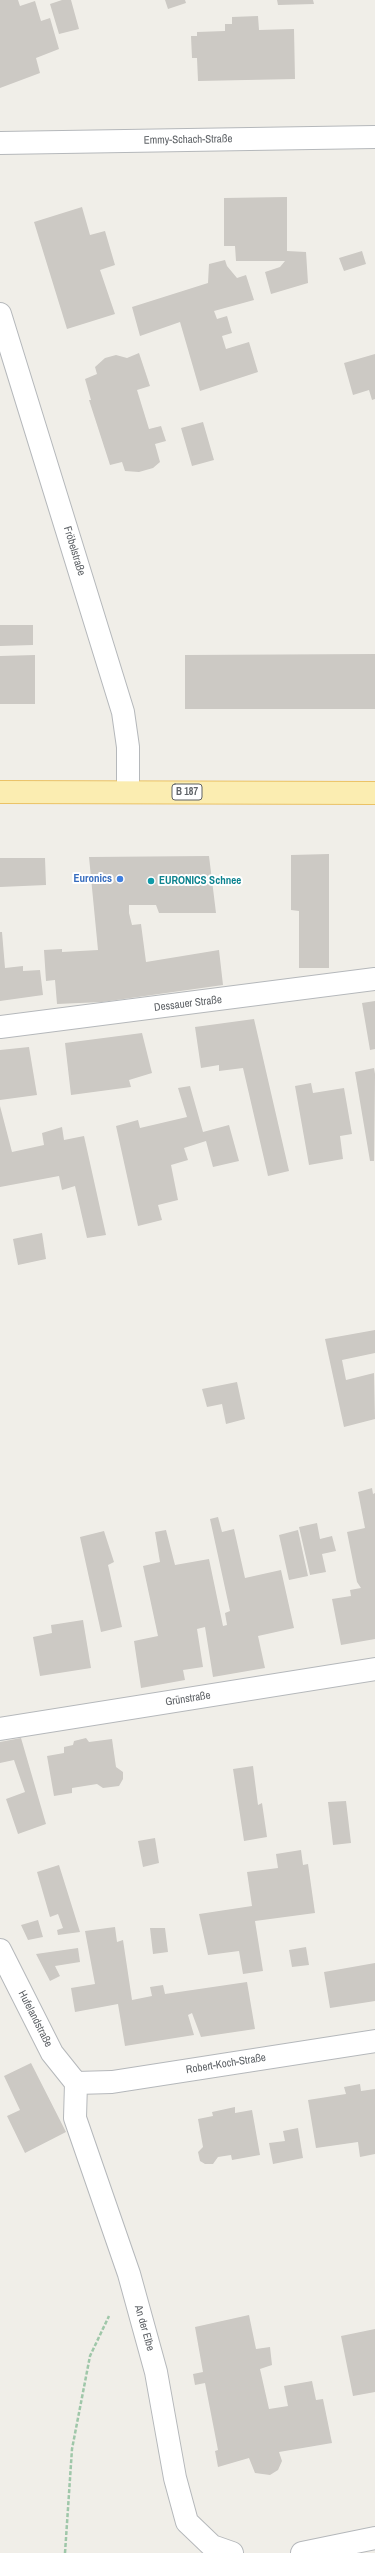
<!DOCTYPE html>
<meta charset="utf-8">
<style>
body{margin:0}
canvas{display:block;background:#f0eee8}
</style>
<canvas width="375" height="2553"></canvas>
<script>
const ctx = document.querySelector('canvas').getContext('2d');
ctx.lineJoin = 'round';
function paint(path, color) {
  ctx.fillStyle = color;
  ctx.fill(path, 'evenodd');
}
function toPath(rows) {
  const path = new Path2D();
  for (const r of rows) {
    path.moveTo(r[0], r[1]);
    for (let i = 2; i < r.length; i += 2) path.lineTo(r[i], r[i + 1]);
  }
  return path;
}
function trace(path, color, width, dash) {
  ctx.strokeStyle = color;
  ctx.lineWidth = width;
  ctx.lineCap = dash ? 'butt' : 'round';
  ctx.setLineDash(dash || []);
  ctx.stroke(path);
}
function label(font, color, halo, rows, align = 'center') {
  ctx.font = font + ' "Archivo Narrow",sans-serif';
  ctx.lineWidth = 4;
  ctx.setLineDash([]);
  ctx.textBaseline = 'middle';
  ctx.strokeStyle = halo;
  ctx.fillStyle = color;
  for (const [text, x, y, turn = 0] of rows) {
    ctx.save();
    ctx.translate(x, y);
    ctx.rotate((+turn || 0) * Math.PI / 180);
    ctx.textAlign = isNaN(turn) ? turn : align;
    if (halo) ctx.strokeText(text, 0, 0);
    ctx.fillText(text, 0, 0);
    ctx.restore();
  }
}
paint(toPath([
 [0,0,18,0,20,6,35,1,41,21,50,18,59,49,36,58,40,73,0,88],
 [62,0,71,0,79,29,59,34,50,4],
 [165,0,185,0,186,3,168,9],
 [277,0,313,0,314,4,278,5],
 [258,16,259,30,294,29,295,79,198,81,197,58,192,58,191,36,197,36,197,32,225,31,225,24,232,24,232,17],
 [287,197,287,251,306,252,308,283,271,294,265,272,280,267,285,261,236,261,235,246,224,246,224,198],
 [82,207,90,235,105,231,115,265,100,270,115,314,67,329,34,222],
 [362,251,366,264,344,271,339,258],
 [225,260,227,266,237,278,246,275,254,300,214,311,217,319,227,316,232,333,222,336,226,349,249,342,258,372,200,391,180,322,140,336,132,307,208,283,209,264],
 [139,353,150,386,137,390,149,429,161,426,166,441,155,444,160,462,153,468,139,472,125,471,122,462,110,465,89,400,91,400,85,379,97,374,95,367,105,358,116,355,127,358],
 [375,354,375,399,372,400,369,390,353,395,344,363],
 [203,422,214,460,192,466,181,428],
 [0,625,33,625,33,645,0,646],
 [375,654,375,709,185,709,185,655],
 [35,655,35,704,0,704,0,656],
 [329,854,329,968,299,968,299,911,291,910,291,855],
 [209,856,216,913,159,913,156,905,129,905,129,913,132,925,141,924,146,962,219,950,223,985,102,1002,57,1004,55,980,46,981,44,950,62,949,62,952,98,950,89,857],
 [0,858,45,858,46,885,0,887],
 [0,932,2,932,5,968,23,966,23,971,40,970,43,995,0,1001],
 [375,1001,375,1049,370,1050,362,1003],
 [254,1019,289,1171,268,1176,243,1068,219,1071,219,1065,201,1068,195,1027],
 [142,1033,152,1073,129,1080,131,1087,71,1095,65,1043],
 [29,1047,37,1095,0,1100,0,1050],
 [374,1068,375,1074,374,1164,374,1161,370,1161,355,1072],
 [311,1083,313,1093,344,1088,352,1134,340,1136,343,1159,309,1165,295,1086],
 [190,1086,203,1132,229,1125,239,1161,213,1167,206,1141,184,1148,188,1160,171,1165,178,1200,158,1205,162,1220,138,1226,116,1126,138,1120,140,1128,187,1117,178,1088],
 [0,1106,12,1152,44,1145,42,1133,62,1127,64,1140,84,1136,106,1235,87,1238,75,1186,62,1190,59,1176,0,1187],
 [42,1233,46,1259,18,1265,13,1239],
 [375,1330,375,1353,342,1360,346,1380,374,1373,375,1419,344,1427,325,1339],
 [237,1382,245,1419,226,1424,222,1404,207,1407,202,1389],
 [372,1488,373,1494,375,1493,375,1639,341,1645,332,1599,351,1596,350,1590,361,1588,357,1582,347,1532,365,1528,358,1492],
 [218,1517,222,1532,234,1529,245,1578,281,1570,294,1628,258,1636,265,1668,213,1677,205,1627,197,1629,203,1667,183,1670,185,1680,141,1688,134,1641,158,1636,143,1566,160,1562,155,1532,166,1530,175,1565,209,1559,223,1626,227,1625,225,1613,230,1611,210,1519],
 [317,1523,320,1539,332,1536,336,1551,322,1554,326,1572,310,1575,299,1527],
 [298,1530,308,1576,289,1580,279,1535],
 [104,1531,114,1562,108,1565,122,1627,101,1632,80,1537],
 [83,1620,91,1668,40,1676,33,1637,52,1633,51,1625],
 [21,1738,46,1824,18,1834,6,1799,25,1792,14,1760,0,1763,0,1742],
 [86,1738,89,1742,112,1739,116,1767,123,1772,123,1779,119,1786,103,1788,97,1784,72,1788,72,1793,54,1796,47,1756,64,1753,64,1747,73,1745,74,1741],
 [253,1766,258,1805,262,1803,267,1837,244,1841,233,1769],
 [346,1801,351,1843,333,1845,328,1802],
 [155,1838,159,1863,143,1867,138,1841],
 [301,1850,303,1865,308,1864,315,1913,255,1921,263,1971,243,1974,239,1951,208,1955,199,1914,252,1906,247,1872,278,1868,276,1854],
 [59,1865,80,1932,58,1935,57,1930,63,1928,58,1914,50,1917,37,1872],
 [38,1920,43,1937,28,1940,21,1925],
 [115,1927,117,1942,123,1940,132,2000,152,1996,150,1987,163,1985,165,1994,247,1982,255,2029,201,2037,192,2013,188,2015,194,2035,125,2046,118,2004,75,2012,71,1988,95,1984,85,1931],
 [150,1928,165,1928,168,1952,153,1954],
 [306,1947,309,1965,292,1967,289,1950],
 [78,1948,80,1962,55,1966,60,1976,50,1981,36,1954],
 [375,1963,375,2001,330,2008,324,1972],
 [31,2063,66,2132,25,2153,7,2116,20,2110,4,2076],
 [360,2084,361,2091,375,2089,375,2154,360,2157,358,2142,316,2148,308,2100,346,2094,344,2087],
 [235,2107,235,2113,252,2110,260,2155,232,2160,231,2155,218,2157,213,2164,205,2164,200,2161,198,2152,203,2147,198,2119,213,2116,212,2112],
 [298,2128,303,2158,273,2164,269,2143,285,2141,283,2131],
 [249,2315,256,2349,270,2347,272,2365,260,2369,269,2409,288,2406,284,2386,312,2381,316,2400,323,2399,332,2443,279,2452,282,2461,278,2470,270,2475,255,2473,249,2458,218,2467,215,2451,218,2450,205,2383,195,2385,193,2374,203,2372,195,2327],
 [375,2329,375,2392,353,2396,341,2336]
]), '#ccc9c4');
const minor = toPath([
 [0,143,375,137],
 [0,314,123,712,128,747,128,792],
 [0,1027,375,979],
 [0,1729,375,1669],
 [0,1950,52,2053,76,2083],
 [76,2083,75,2118,129,2274,156,2372,175,2478,187,2522,212,2546,232,2553],
 [76,2083,112,2082,375,2041],
 [302,2553,375,2538]
]);
const primary = toPath([
 [0,792,375,793]
]);
trace(minor, '#b5b8bb', 24);
trace(primary, '#ebc265', 24);
trace(toPath([
 [65,2553,72,2449,90,2356,109,2316]
]), '#9fc7a9', 2.5, [4, 2]);
trace(minor, '#fff', 22);
trace(primary, '#fbedb1', 22);
for (const [x, y, r, color] of [
 [120,879,4,"#3f7fe0"],
 [151,881,4,"#0f9aa8"]
]) {
  const dot = new Path2D();
  dot.arc(x, y, r, 0, 2 * Math.PI);
  ctx.fillStyle = color;
  ctx.fill(dot);
  trace(dot, '#fff', 1.5);
}
for (const [x, y, w] of [
 [187,792,30]
]) {
  const box = new Path2D();
  box.roundRect(x - w / 2, y - 8, w, 16, 3);
  ctx.fillStyle = '#fff';
  ctx.fill(box);
  trace(box, '#5f6367', 1);
}
label('bold 10px', '#5f6367', null, [
 ["B 187",187,792]
]);
label('11px', '#5f6367', '#fff', [
 ["Emmy-Schach-Straße",188,140,-1],
 ["Fröbelstraße",74,551,73],
 ["Dessauer Straße",188,1004,-7],
 ["Grünstraße",188,1699,-9],
 ["Hufelandstraße",35,2019,63],
 ["Robert-Koch-Straße",226,2064,-9],
 ["An der Elbe",144,2328,74]
]);
label('bold 11px', '#366cbe', '#fff', [
 ["Euronics",112,879]
], 'right');
label('bold 11px', '#0d838f', '#fff', [
 ["EURONICS Schnee",159,881]
], 'left');
</script>
